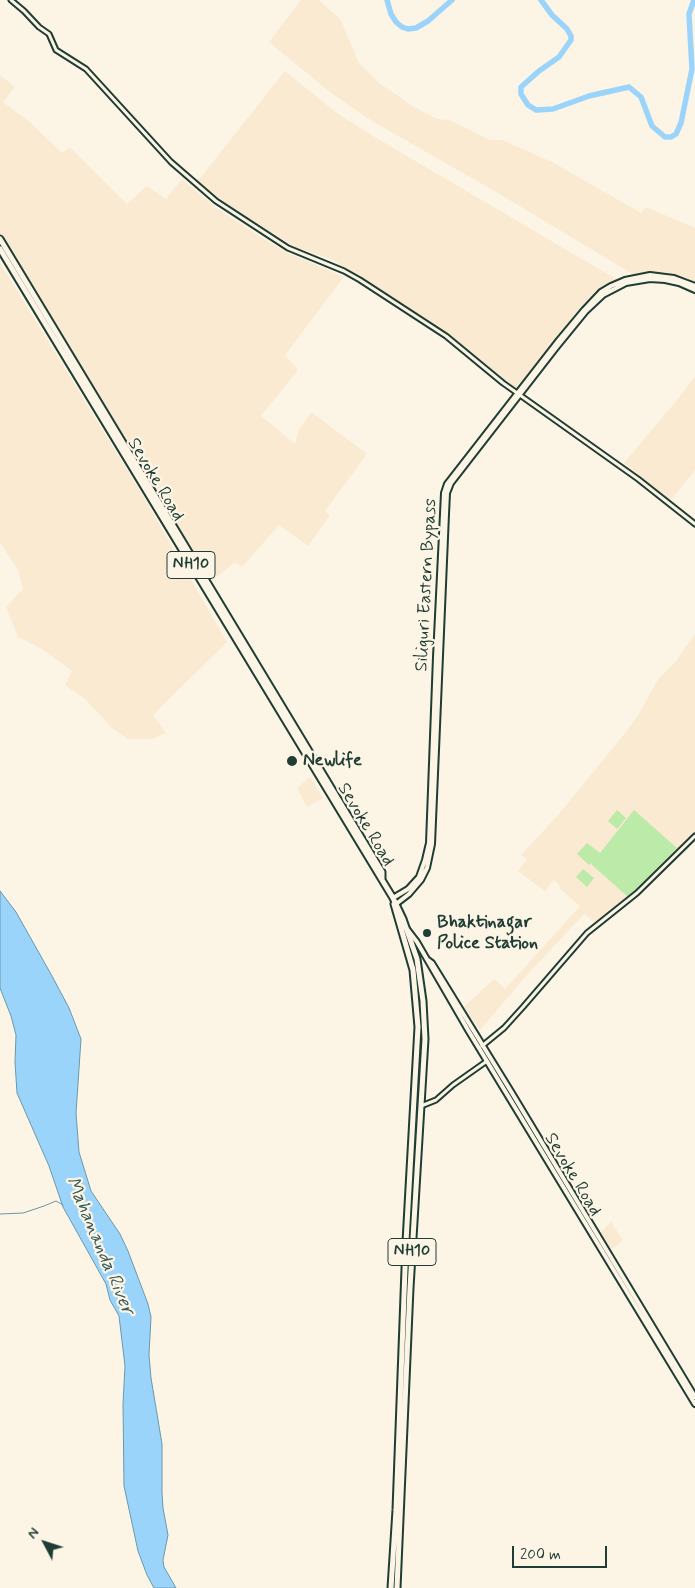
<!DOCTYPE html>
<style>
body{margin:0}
#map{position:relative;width:695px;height:1588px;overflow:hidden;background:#fcf5e5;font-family:Mynerve,sans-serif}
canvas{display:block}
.north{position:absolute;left:20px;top:1518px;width:50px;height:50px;-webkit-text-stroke:4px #fcf5e5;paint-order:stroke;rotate:310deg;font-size:14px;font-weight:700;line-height:20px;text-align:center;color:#1f3d34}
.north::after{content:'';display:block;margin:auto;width:18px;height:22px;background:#1f3d34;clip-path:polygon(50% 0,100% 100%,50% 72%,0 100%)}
.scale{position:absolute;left:512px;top:1546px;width:95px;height:22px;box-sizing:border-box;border:2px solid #1f3d34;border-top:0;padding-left:6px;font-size:15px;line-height:18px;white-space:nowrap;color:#1f3d34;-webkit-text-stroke:4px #fcf5e5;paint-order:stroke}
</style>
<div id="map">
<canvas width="695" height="1588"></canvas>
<div class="north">N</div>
<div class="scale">200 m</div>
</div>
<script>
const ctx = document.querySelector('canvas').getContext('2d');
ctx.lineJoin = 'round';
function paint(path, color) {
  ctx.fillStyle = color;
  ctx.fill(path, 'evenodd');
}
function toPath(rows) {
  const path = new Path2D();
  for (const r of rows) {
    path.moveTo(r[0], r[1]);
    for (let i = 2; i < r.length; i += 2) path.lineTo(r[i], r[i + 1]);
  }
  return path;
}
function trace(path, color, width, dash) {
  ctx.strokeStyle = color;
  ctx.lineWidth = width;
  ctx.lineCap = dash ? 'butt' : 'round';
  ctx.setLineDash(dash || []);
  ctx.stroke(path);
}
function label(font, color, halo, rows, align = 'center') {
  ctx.font = font + ' Mynerve,sans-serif';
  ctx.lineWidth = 4.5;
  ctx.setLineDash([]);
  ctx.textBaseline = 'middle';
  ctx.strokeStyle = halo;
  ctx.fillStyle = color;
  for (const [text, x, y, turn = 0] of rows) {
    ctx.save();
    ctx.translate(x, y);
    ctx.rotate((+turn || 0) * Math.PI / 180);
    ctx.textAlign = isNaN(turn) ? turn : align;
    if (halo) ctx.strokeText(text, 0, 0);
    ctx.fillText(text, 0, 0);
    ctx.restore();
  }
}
paint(toPath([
 [301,0,319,0,340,19,359,63,379,83,414,107,437,119,449,120,490,140,502,140,552,162,641,213,646,207,695,228,695,283,687,278,665,272,634,275,498,193,372,121,331,93,269,42],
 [285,71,338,114,373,136,616,279,604,285,581,306,518,390,446,332,331,259,297,248,244,216,197,182],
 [0,75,15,87,3,102,32,124,62,153,70,147,127,204,147,186,166,199,182,179,215,207,265,240,288,253,344,277,285,355,298,370,261,416,295,444,299,430,311,412,367,454,325,511,330,515,308,546,279,525,243,566,234,563,210,582,0,235],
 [0,263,139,489,227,642,153,715,166,733,152,739,128,739,112,728,85,699,65,685,72,671,42,649,18,637,6,607,23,589,19,572,0,542],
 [695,376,695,470,669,502,624,463,678,399],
 [695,634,695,833,638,889,608,914,594,922,584,914,526,976,480,1030,464,1007,494,979,505,989,580,906,560,889,559,885,554,880,545,891,518,871,527,859,521,855,559,814,626,732,639,714,657,681,676,661],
 [310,777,323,798,307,807,297,788],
 [611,1222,623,1240,611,1250,600,1233]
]), '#f9ead1');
paint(toPath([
 [617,810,626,818,617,829,608,821],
 [634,810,677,848,628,897,591,864,593,861,589,865,577,854,587,843,600,853],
 [583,869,594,878,587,887,576,877]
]), '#bceaa8');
const water = toPath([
 [0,891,16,912,52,976,69,1008,81,1039,76,1113,79,1152,91,1191,120,1234,128,1251,148,1304,151,1317,149,1355,151,1378,162,1444,162,1493,163,1508,168,1535,163,1560,164,1567,176,1588,154,1588,147,1575,138,1551,124,1486,123,1404,125,1366,119,1316,110,1300,106,1284,63,1207,49,1166,17,1093,15,1062,16,1035,11,1016,0,988,0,891]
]);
paint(water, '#9bd4fb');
trace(water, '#6998ab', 1);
trace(toPath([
 [0,1214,23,1213,44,1206,56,1201,63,1205]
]), '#6998ab', 1);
trace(toPath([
 [387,0,391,14,396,22,402,27,408,29,416,28,428,21,452,0],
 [541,0,552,15,567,29,571,36,571,40,559,57,539,71,521,87,521,94,528,105,536,110,553,109,589,96,629,87,641,97,652,126,665,137,671,137,676,134,681,123,692,69,689,14,694,0]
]), '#9bd4fb', 5.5);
const minor = toPath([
 [11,0,24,11,39,27,49,34,56,50,86,69,171,162,216,201,288,248,344,271,360,280,446,336,503,383,638,479,695,524],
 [482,1046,504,1028,523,1007,587,933,637,893,695,836],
 [421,1106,436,1100,453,1085,487,1061]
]);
const major = toPath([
 [393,898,408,889,419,877,425,860,429,843,436,657,444,493,447,484,559,340,584,310,601,292,611,286,625,280,650,275,674,278,695,286],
 [396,904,409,894,421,880,427,868,432,844,446,514,447,493,451,483,555,349,586,311,603,295,626,283,650,279,665,280,679,283,695,290],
 [407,929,417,942,468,1030,695,1404],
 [428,960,432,963,512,1093,695,1397]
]);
const highway = toPath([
 [0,239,382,872,382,879],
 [0,249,393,898,403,919,417,959,423,1001,425,1039,410,1288,397,1588],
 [391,1588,396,1510,406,1242,418,1027,413,970,394,904]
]);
trace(minor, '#1f3d34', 7);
trace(major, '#1f3d34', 8);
trace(highway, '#1f3d34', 9);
trace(minor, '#fcf5e5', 3);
trace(major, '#fcf5e5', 4);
trace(highway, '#fcf5e5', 5);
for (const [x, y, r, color] of [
 [292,761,6,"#1f3d34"],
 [427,933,5,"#1f3d34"]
]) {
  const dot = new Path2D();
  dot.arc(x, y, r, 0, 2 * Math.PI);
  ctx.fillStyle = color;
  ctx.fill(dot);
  trace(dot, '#fcf5e5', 2);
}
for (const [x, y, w] of [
 [191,565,48],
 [412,1252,48]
]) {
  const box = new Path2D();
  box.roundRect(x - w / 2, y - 13.5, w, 27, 4);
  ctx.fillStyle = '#fcf5e5';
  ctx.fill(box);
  trace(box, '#1f3d34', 1);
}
label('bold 16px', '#1f3d34', null, [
 ["NH10",191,565],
 ["NH10",412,1252]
]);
label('18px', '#1f3d34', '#fcf5e5', [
 ["Sevoke Road",155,480,59],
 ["Siliguri Eastern Bypass",427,585,-87],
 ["Sevoke Road",365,825,59],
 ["Sevoke Road",572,1175,59]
]);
label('bold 18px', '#1f3d34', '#fcf5e5', [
 ["Newlife",303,761],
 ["Bhaktinagar",437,923],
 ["Police Station",437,944]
], 'left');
label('italic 19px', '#385b5c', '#fcf5e5', [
 ["Mahananda River",99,1246,67]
]);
</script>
